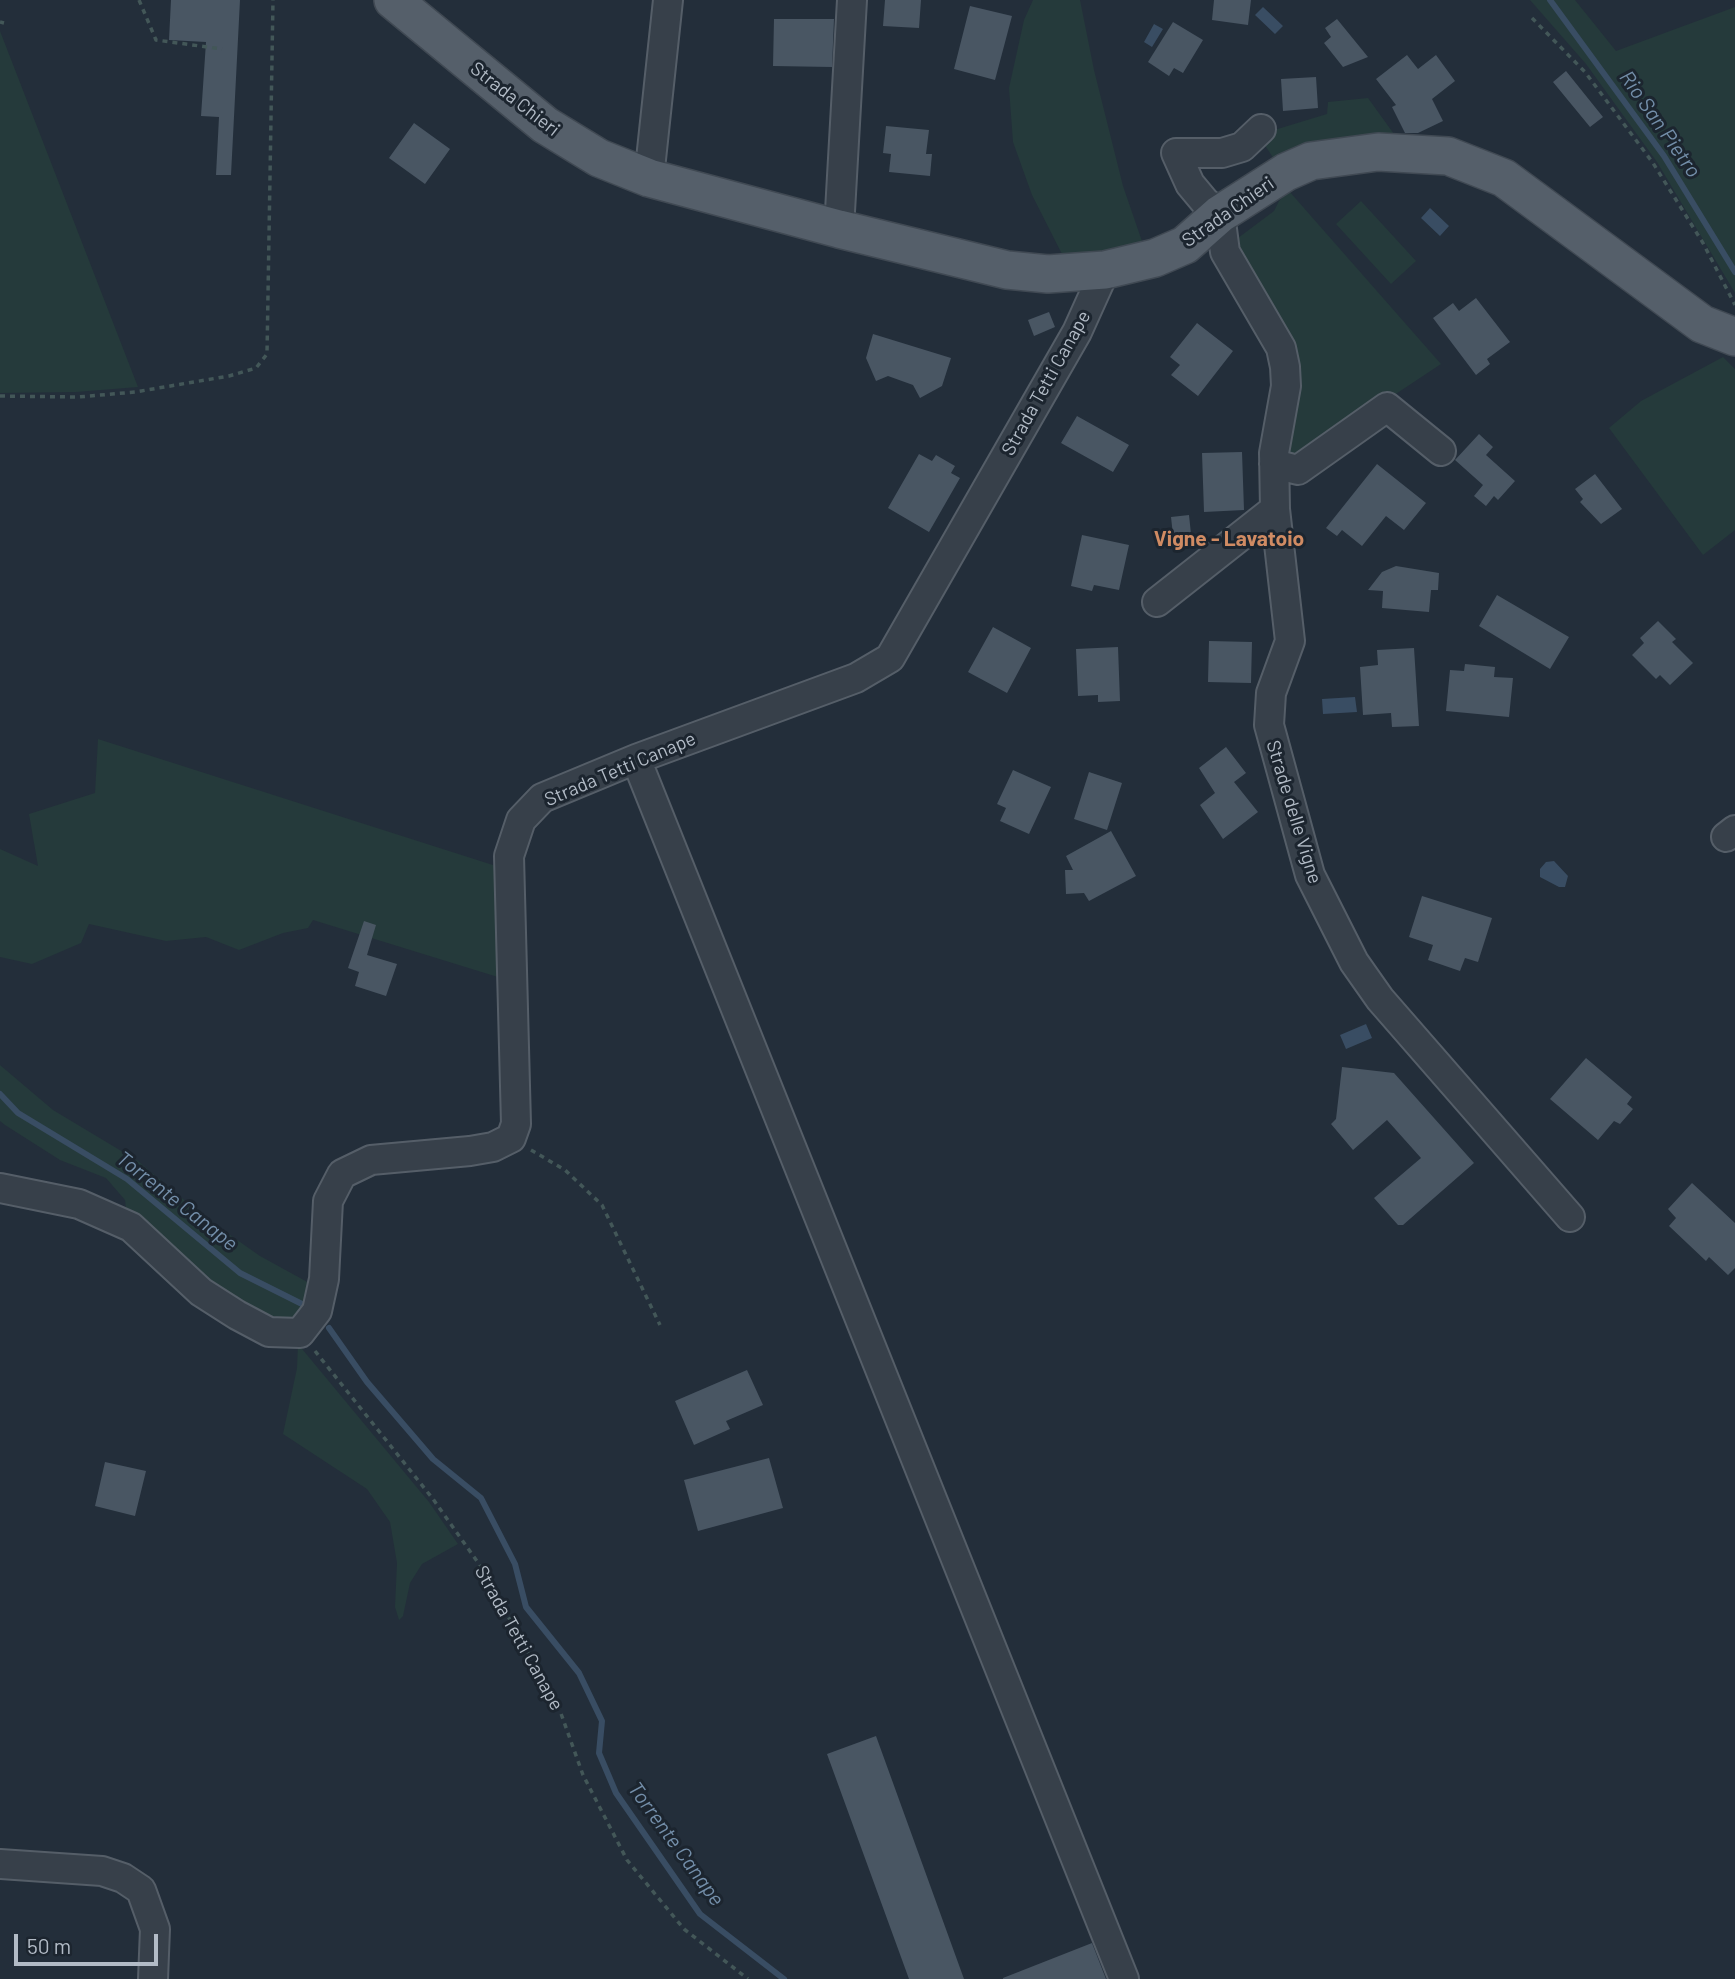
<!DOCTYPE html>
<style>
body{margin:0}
#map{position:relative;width:1735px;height:1979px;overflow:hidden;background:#232e3a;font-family:Barlow,sans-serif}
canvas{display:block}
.scale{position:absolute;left:14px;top:1934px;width:144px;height:32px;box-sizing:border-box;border:4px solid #b2bbc6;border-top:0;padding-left:9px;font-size:21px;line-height:24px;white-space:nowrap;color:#b2bbc6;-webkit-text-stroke:5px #1c252f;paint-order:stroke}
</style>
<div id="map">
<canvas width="1735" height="1979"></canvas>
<div class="scale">50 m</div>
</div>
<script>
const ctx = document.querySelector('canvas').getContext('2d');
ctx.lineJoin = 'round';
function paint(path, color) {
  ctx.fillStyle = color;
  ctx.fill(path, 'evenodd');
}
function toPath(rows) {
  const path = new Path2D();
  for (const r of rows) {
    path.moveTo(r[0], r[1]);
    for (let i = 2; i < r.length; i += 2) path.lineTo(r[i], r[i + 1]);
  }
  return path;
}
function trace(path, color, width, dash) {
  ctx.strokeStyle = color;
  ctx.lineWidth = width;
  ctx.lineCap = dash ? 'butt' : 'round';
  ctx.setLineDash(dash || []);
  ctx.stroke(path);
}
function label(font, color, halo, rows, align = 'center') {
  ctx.font = font + ' Barlow,sans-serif';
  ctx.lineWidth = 6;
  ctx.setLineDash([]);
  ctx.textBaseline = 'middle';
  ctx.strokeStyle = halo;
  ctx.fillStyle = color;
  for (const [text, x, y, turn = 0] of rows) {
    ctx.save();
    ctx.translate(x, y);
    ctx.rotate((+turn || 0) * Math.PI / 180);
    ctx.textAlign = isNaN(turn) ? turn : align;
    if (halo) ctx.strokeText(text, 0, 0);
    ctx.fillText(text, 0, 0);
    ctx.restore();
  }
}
paint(toPath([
 [1033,0,1080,0,1094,70,1123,186,1145,250,1066,262,1032,195,1013,142,1009,88,1024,20],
 [1530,0,1575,0,1616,51,1735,7,1735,293,1657,162,1586,64],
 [0,31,138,387,76,392,0,393],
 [1368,98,1399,141,1276,162,1258,135,1327,114,1328,102],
 [1289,191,1441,364,1295,461,1283,456,1292,380,1232,246,1238,238,1274,211,1279,201],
 [1361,201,1416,261,1391,284,1336,224],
 [1723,357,1735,369,1735,530,1703,555,1609,428,1641,401],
 [98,739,496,866,501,978,313,920,308,928,283,933,239,950,206,937,166,941,89,924,81,943,32,964,0,957,0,849,38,866,29,814,95,793],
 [0,1065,53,1110,138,1161,203,1216,260,1256,311,1284,296,1322,255,1312,213,1288,153,1229,126,1209,125,1200,106,1178,60,1160,5,1125,0,1121],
 [298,1344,429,1502,458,1544,422,1564,410,1583,403,1616,399,1620,395,1607,397,1563,390,1522,367,1489,283,1434,297,1368]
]), '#253a3b');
paint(toPath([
 [1263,7,1283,26,1275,34,1255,15],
 [1154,24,1163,29,1152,47,1144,42],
 [1430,208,1449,226,1440,236,1421,218],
 [1355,697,1357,712,1323,714,1322,699],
 [1554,861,1568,876,1565,887,1559,887,1540,877,1540,869,1546,862],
 [1366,1024,1372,1038,1346,1049,1340,1035]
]), '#394d63');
trace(toPath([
 [1550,0,1664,156,1735,272],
 [0,1094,18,1113,127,1179,240,1273,302,1304],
 [329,1328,367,1382,433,1459,481,1498,515,1564,526,1607,579,1673,602,1721,599,1753,616,1793,700,1914,784,1979]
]), '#394d63', 6);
paint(toPath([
 [171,0,240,0,231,175,216,175,219,117,201,116,206,42,169,40],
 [885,0,921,0,919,28,883,26],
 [1214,0,1251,0,1248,25,1212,20],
 [970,6,1012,16,995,80,954,69],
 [774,19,834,19,832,67,773,66],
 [1337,19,1368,57,1343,67,1324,43,1331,37,1325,28],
 [1173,22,1203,40,1183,73,1174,68,1169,76,1148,62],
 [1407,55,1418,69,1436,55,1455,81,1432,99,1443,121,1418,133,1405,133,1392,107,1396,105,1376,79],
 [1566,71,1603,117,1590,127,1553,82],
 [1316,77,1318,108,1283,111,1281,79],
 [414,123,450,149,425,184,389,158],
 [886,126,929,130,926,154,932,154,930,176,889,172,891,154,883,153],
 [1476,298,1510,342,1487,359,1490,364,1476,375,1433,318,1453,303,1459,311],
 [1049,312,1055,327,1034,336,1028,320],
 [1197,323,1233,351,1198,396,1171,375,1180,365,1170,357],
 [873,334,951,358,942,386,920,398,913,385,888,376,876,381,866,358],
 [1077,416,1129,445,1113,472,1061,443],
 [1479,434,1493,447,1486,455,1515,481,1498,500,1494,496,1486,506,1474,496,1483,485,1455,460],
 [1242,452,1244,510,1204,512,1202,453],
 [919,454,932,461,936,455,955,466,951,473,960,478,929,532,888,508],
 [1377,464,1426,503,1404,530,1386,516,1362,546,1342,530,1337,536,1326,528],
 [1595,474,1622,509,1601,524,1580,502,1583,499,1575,489],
 [1189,515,1191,534,1173,535,1171,517],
 [1082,535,1129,545,1119,590,1094,585,1092,591,1071,586],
 [1396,566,1439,573,1438,590,1431,590,1429,612,1382,608,1383,591,1368,590,1382,572],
 [1497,595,1569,637,1550,669,1479,626],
 [1658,621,1676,639,1672,642,1693,663,1670,685,1660,675,1656,679,1632,655,1644,643,1640,638],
 [993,627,1031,648,1007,693,968,672],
 [1209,641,1252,642,1251,683,1208,682],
 [1118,647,1120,701,1098,702,1098,695,1078,696,1076,649],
 [1414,648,1419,726,1392,727,1391,713,1363,715,1360,667,1378,665,1377,650],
 [1465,664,1495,667,1494,677,1513,678,1509,717,1446,711,1450,670,1464,671],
 [1226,747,1246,773,1234,782,1258,812,1223,839,1200,805,1215,793,1199,768],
 [1013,770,1051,787,1029,834,1000,821,1006,808,997,804],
 [1089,772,1122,783,1107,830,1074,819],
 [1111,831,1136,876,1089,901,1084,893,1066,894,1065,870,1073,870,1066,856],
 [1422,896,1492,918,1478,962,1465,958,1460,971,1428,960,1433,945,1409,937],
 [364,921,376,925,367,955,397,964,386,996,355,986,359,972,348,968],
 [1586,1058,1632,1097,1627,1104,1633,1109,1620,1124,1614,1121,1598,1140,1550,1099],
 [1342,1067,1394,1073,1474,1163,1403,1225,1398,1225,1374,1198,1421,1158,1387,1120,1353,1150,1331,1124,1336,1119],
 [1692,1183,1735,1223,1735,1268,1728,1275,1709,1257,1706,1261,1669,1226,1676,1218,1668,1209],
 [747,1370,763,1405,726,1421,730,1429,694,1445,675,1401],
 [769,1458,783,1508,698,1531,684,1480],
 [105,1462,146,1471,135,1516,95,1506],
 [876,1736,964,1979,909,1979,827,1754],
 [1092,1943,1106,1979,1003,1979,1003,1978]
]), '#495663');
const minor = toPath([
 [1261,129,1242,147,1222,153,1176,153,1190,184,1205,202,1220,214,1225,252,1281,348,1285,367,1286,386,1274,453,1275,509,1290,641,1271,693,1269,725,1310,875,1354,962,1380,999,1570,1217],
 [649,178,668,0],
 [839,229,852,0],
 [1274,464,1298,470,1387,407,1441,451],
 [1157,602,1275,509],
 [636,759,1124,1979],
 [1726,837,1735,830],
 [0,1188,79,1204,131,1227,201,1292,237,1315,269,1332,300,1333,317,1311,324,1279,328,1201,342,1174,371,1160,470,1151,493,1147,511,1138,516,1124,509,856,521,820,542,798,636,759,856,678,890,658,1077,332,1105,270],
 [0,1864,102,1871,123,1878,141,1890,155,1929,153,1979]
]);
const major = toPath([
 [393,0,545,125,599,158,649,178,839,229,1007,270,1048,274,1105,270,1155,258,1185,245,1220,214,1286,172,1311,161,1378,152,1448,156,1504,178,1702,324,1735,337]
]);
trace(minor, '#555e68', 32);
trace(major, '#404953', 40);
trace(toPath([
 [139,0,156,40,222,49],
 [1532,18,1585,72,1653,163,1703,243,1735,305],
 [0,22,4,23],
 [0,396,78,397,135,392,229,376,256,368,267,354,273,0],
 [531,1150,565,1170,602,1205,660,1325],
 [315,1351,433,1499,479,1564,559,1708,583,1775,627,1860,684,1929,748,1979]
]), '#435758', 3.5, [5, 5]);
trace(minor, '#37404a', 28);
trace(major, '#555f6a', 37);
label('19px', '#b2bbc6', '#1c252f', [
 ["Strada Chieri",515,99,38],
 ["Strada Chieri",1228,212,-35],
 ["Strada Tetti Canape",1046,383,-61],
 ["Strada Tetti Canape",620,769,-23],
 ["Strade delle Vigne",1294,812,73],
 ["Strada Tetti Canape",519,1638,61]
]);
label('italic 21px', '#738ea9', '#1c252f', [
 ["Rio San Pietro",1660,124,55],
 ["Torrente Canape",177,1201,38],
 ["Torrente Canape",676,1844,54]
]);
label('bold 21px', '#d08b63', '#1c252f', [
 ["Vigne - Lavatoio",1229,539]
]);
</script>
